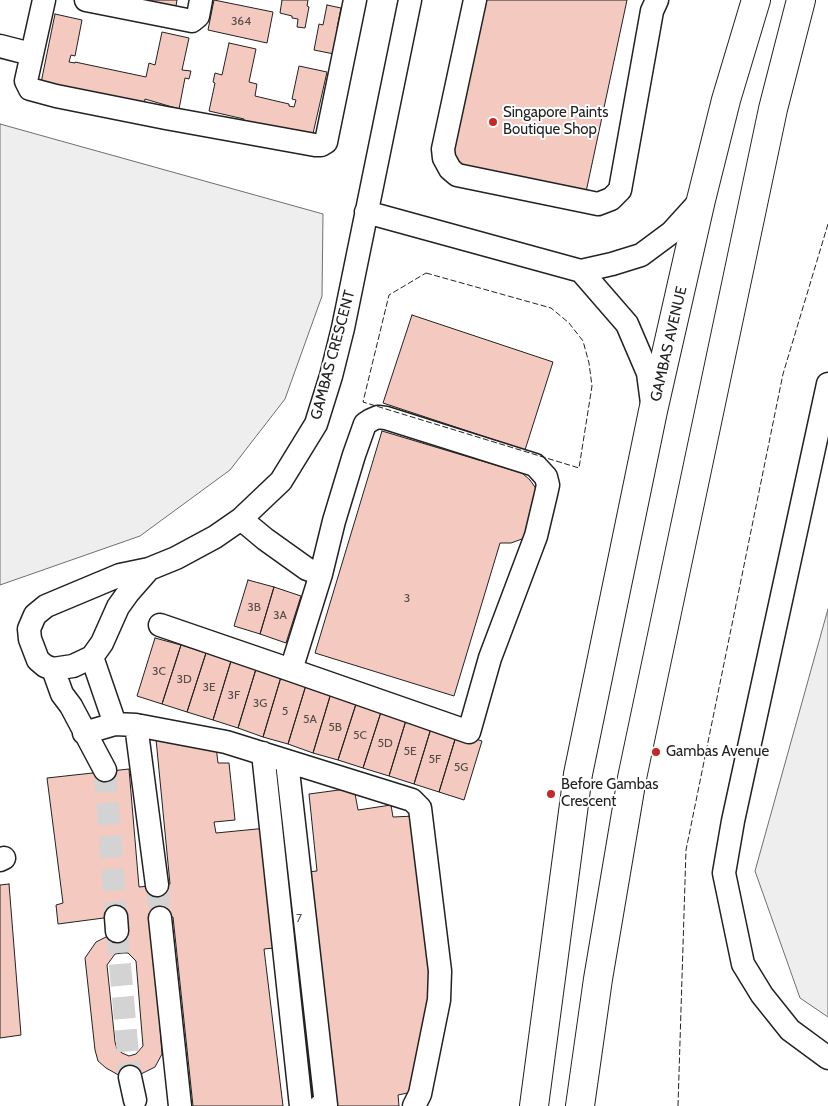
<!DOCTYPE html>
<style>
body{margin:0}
canvas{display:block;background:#fff}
</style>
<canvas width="828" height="1106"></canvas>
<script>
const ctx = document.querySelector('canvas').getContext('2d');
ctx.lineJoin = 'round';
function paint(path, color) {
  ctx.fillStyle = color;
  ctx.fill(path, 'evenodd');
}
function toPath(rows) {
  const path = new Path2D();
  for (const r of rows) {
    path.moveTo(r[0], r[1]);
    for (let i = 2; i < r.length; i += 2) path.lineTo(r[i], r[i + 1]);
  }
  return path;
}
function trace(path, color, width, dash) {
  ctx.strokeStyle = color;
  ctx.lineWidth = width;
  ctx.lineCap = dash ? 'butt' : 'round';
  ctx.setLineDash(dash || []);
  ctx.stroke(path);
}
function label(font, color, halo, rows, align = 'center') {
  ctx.font = font + ' Cabin,sans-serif';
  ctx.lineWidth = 4;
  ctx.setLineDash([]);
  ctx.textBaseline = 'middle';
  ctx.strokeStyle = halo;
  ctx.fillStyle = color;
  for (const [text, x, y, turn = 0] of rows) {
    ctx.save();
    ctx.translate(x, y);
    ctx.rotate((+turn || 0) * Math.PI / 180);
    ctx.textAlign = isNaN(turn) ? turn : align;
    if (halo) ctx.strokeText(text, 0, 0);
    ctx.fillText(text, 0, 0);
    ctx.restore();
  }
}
const green = toPath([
 [0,124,323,214,322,296,285,399,230,470,140,536,0,585,0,124],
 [828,609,828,1017,800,998,755,871,828,609]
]);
paint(green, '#eee');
trace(green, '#6f6f6f', 1);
const building = toPath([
 [116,0,177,0,175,12,116,0],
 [214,0,273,12,267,43,208,30,214,0],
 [282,0,308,0,307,6,309,7,305,28,297,27,298,19,292,18,292,16,280,13,282,0],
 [484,0,627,0,586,192,450,162,484,0],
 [327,5,341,8,337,28,340,28,334,54,314,50,319,24,323,25,327,5],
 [55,14,82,20,75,56,71,55,69,62,75,63,75,62,146,77,149,63,155,65,162,32,189,38,182,70,191,71,189,79,185,78,179,109,145,99,144,105,41,83,55,14],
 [229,43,256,49,249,82,257,84,255,96,289,104,289,106,294,107,296,100,292,99,299,66,327,72,312,138,243,123,244,119,209,111,215,83,213,82,215,73,222,75,229,43],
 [412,315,553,362,525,450,383,403,412,315],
 [382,431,522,473,530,480,537,490,531,531,522,539,511,543,500,543,454,696,315,653,382,431],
 [248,580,274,587,260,634,234,626,248,580],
 [274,587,301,596,286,643,260,634,274,587],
 [155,638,181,645,162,704,137,696,155,638],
 [181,645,206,653,187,712,162,704,181,645],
 [206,653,231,661,213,720,187,712,206,653],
 [231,661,256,669,238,728,213,720,231,661],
 [256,669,281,677,263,737,238,728,256,669],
 [281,677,306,685,288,744,263,737,281,677],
 [306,685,331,693,313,753,288,744,306,685],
 [331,693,357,701,338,760,313,753,331,693],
 [357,701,382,709,363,768,338,760,357,701],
 [382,709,407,717,389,776,363,768,382,709],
 [407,717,432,725,414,784,389,776,407,717],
 [432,725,457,733,439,792,414,784,432,725],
 [214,729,218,763,229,763,235,820,214,822,216,833,267,828,267,876,317,871,309,794,354,788,358,810,391,805,393,817,415,816,436,1017,417,1091,398,1095,399,1106,331,1106,313,944,264,949,283,1106,193,1106,173,917,152,919,162,1054,155,1067,139,1075,122,1077,106,1068,98,1061,95,1050,85,958,96,942,112,934,119,916,58,924,56,905,63,903,47,778,129,769,139,887,170,884,156,739,214,729],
 [122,953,128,953,136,961,143,1046,136,1054,129,1056,122,1053,117,1049,115,1042,107,965,115,954,122,953],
 [457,733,482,741,464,800,439,792,457,733],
 [9,884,21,1035,0,1038,0,885,9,884]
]);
paint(building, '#f3c9c0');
trace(building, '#222', 1);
trace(toPath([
 [105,770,116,917],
 [157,885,160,918],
 [117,931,130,1077]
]), '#d3d3d3', 22, [22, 11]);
const minor = toPath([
 [44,0,26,81,30,89,56,96,166,118,315,145,321,145,326,142,355,0],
 [86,0,192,21,198,16,201,0],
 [475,0,443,149,444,158,450,169,457,175,598,204,611,199,620,190,652,11,657,0],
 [0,46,31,54],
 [366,212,581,271,612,264,641,255,672,232,701,200],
 [581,271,627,324,648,373,652,403],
 [828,384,733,821,724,873,743,964,762,995,790,1030,828,1058],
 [149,569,128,593,118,607,102,643,92,657,73,666,53,669,45,666,38,660,30,639,29,629,35,615,46,606,120,575,149,569,176,558,215,537,241,519,281,481,316,424,331,376,343,328,410,0],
 [160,625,291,670,321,574,307,569,265,539,241,519],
 [92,657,115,724],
 [53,669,62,694,71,706,105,770],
 [291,670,469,732,490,658,536,536,546,494,548,485,546,477,535,465,386,418,378,417,371,420,365,424,354,455,334,521,321,574],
 [136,725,157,885],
 [84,733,115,724,136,725,226,742,412,800,420,808,440,971,439,1000,420,1094,414,1106],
 [263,753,301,1106],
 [287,762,326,1105,320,1106],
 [0,860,4,858],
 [116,917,117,931],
 [160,918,180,1106],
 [130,1077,135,1100]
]);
const major = toPath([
 [534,1106,578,774,653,411,701,200,726,100,756,0],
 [580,1106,598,979,632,778,773,109,801,0]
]);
trace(minor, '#222', 25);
trace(major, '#222', 30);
trace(minor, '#fff', 22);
trace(major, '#fff', 28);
trace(toPath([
 [426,273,551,308,569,323,583,341,589,363,592,386,579,468,363,402,389,295,426,273],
 [678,1106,686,850,783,374,828,224]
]), '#222', 1, [6, 2.5]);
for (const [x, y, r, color] of [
 [493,122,5,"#c62828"],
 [656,752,5,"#c62828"],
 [551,794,5,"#c62828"]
]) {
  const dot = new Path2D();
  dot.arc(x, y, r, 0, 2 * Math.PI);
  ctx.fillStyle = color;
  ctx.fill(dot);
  trace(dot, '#fff', 2);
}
label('12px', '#564c4a', null, [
 ["364",241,21],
 ["3",407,598],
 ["3B",254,607],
 ["3A",280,615],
 ["3C",159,671],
 ["3D",184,679],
 ["3E",209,687],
 ["3F",234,695],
 ["3G",260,703],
 ["5",285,711],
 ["5A",310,719],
 ["5B",335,727],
 ["5C",360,735],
 ["5D",385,743],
 ["5E",410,751],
 ["5F",435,759],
 ["5G",461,767],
 ["7",299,918]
]);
label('15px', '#222', '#fff', [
 ["Singapore Paints",503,113],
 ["Boutique Shop",503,130],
 ["Gambas Avenue",666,752],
 ["Before Gambas",561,785],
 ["Crescent",561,802]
], 'left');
label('15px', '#222', '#fff', [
 ["GAMBAS AVENUE",669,344,-77],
 ["GAMBAS CRESCENT",333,355,-75]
]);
</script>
